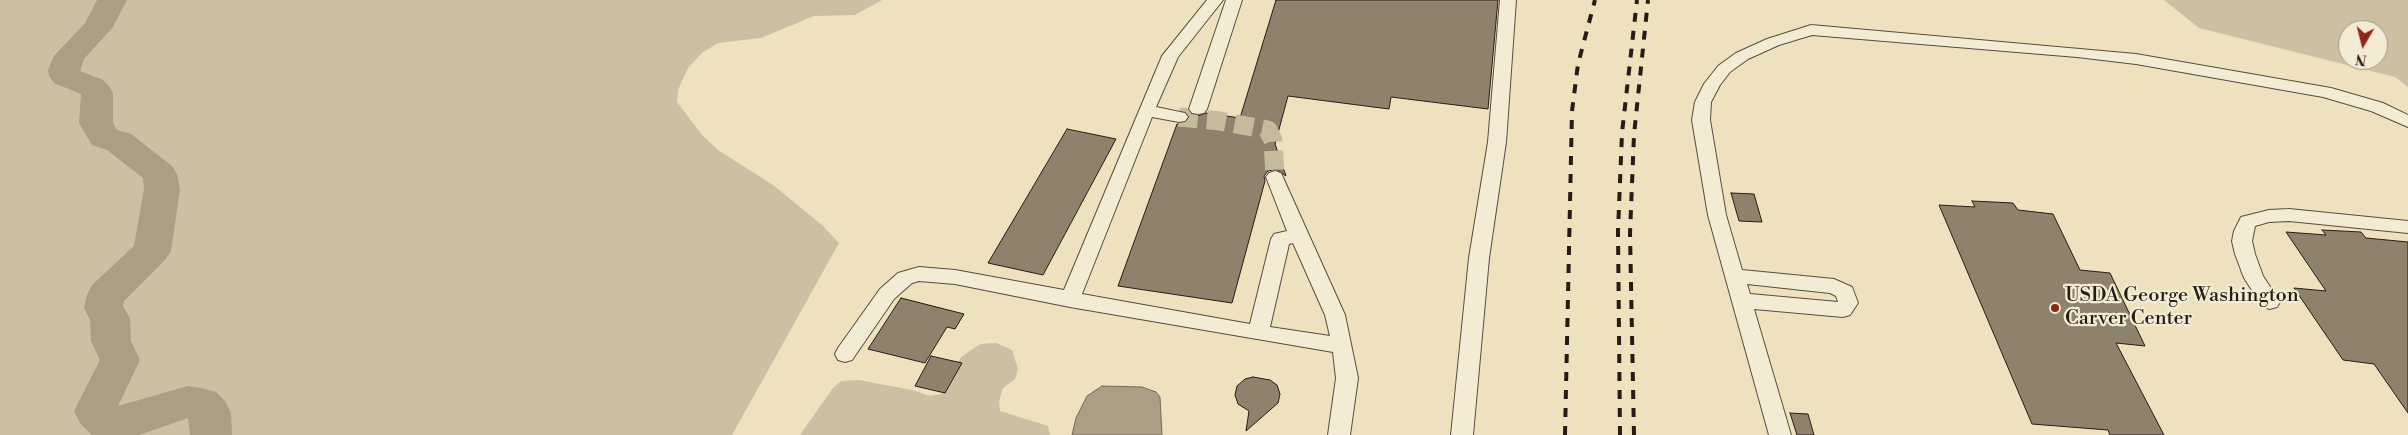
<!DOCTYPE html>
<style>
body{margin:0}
#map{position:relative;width:2408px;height:435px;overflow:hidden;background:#ede1be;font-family:"Libre Bodoni",serif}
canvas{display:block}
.north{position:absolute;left:2338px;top:20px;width:50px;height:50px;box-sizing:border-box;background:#f3ecd5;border:1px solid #a19988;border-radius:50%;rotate:188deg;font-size:14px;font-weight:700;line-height:20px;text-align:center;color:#271c15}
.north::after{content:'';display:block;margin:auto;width:18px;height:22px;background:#8f2418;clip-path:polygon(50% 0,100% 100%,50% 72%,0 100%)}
</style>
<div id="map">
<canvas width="2408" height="435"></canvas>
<div class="north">N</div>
</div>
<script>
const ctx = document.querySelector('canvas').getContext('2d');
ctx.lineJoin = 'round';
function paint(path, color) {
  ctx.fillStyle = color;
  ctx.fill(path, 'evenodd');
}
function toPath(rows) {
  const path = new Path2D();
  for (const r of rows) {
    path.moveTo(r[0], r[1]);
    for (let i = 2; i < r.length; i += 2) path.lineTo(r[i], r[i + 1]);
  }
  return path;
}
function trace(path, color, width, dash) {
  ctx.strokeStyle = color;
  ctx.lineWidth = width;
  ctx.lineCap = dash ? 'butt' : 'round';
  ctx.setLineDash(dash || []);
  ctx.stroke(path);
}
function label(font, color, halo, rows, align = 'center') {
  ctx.font = font + ' "Libre Bodoni",serif';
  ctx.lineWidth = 4.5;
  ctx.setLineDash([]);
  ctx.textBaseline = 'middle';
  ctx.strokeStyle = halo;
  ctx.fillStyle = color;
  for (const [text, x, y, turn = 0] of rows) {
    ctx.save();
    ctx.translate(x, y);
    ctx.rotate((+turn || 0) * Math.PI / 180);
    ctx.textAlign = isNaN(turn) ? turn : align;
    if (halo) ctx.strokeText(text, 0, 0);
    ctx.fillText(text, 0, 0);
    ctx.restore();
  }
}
paint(toPath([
 [0,0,882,0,855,15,814,16,761,38,718,43,702,53,688,68,678,90,677,102,702,135,718,150,773,185,822,225,839,243,732,435,0,435],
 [2164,0,2408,0,2408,87,2395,77,2199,28],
 [2348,30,2378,30,2378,60,2348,60],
 [996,343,1012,350,1018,369,1015,379,1003,388,999,402,1000,411,1048,426,1050,435,800,435,833,388,841,381,859,380,912,390,930,396,942,394,961,357,980,344]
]), '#cbc0a1');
const water = toPath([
 [1102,386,1142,387,1156,392,1160,397,1162,435,1072,435,1076,418,1087,396,1102,386]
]);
paint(water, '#aa9e85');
trace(water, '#766a58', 1);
paint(toPath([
 [97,0,127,0,113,27,84,59,80,71,103,80,109,86,113,93,113,123,117,130,131,134,172,166,177,174,180,189,171,251,165,260,124,301,123,306,130,318,131,341,140,360,118,406,188,386,201,388,216,392,225,401,231,413,232,435,190,435,188,418,139,435,92,435,80,423,74,411,100,360,91,341,90,320,84,308,87,295,92,285,134,246,144,189,143,178,107,150,92,145,79,123,81,94,54,83,49,76,48,70,54,56,85,23,97,0]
]), '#aa9e85');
const building = toPath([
 [1276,0,1498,0,1488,109,1391,97,1389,109,1288,96,1275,144,1286,176,1276,169,1268,171,1264,176,1265,181,1232,303,1118,286,1177,124,1185,123,1190,118,1186,112,1182,110,1188,111,1192,115,1198,116,1206,113,1240,118,1276,0],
 [1067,129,1116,139,1043,275,988,263,1067,129],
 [1731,193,1754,194,1762,222,1739,221,1731,193],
 [1972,201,2013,203,2018,210,2053,214,2080,270,2110,273,2145,346,2116,343,2164,435,2110,435,2108,430,2032,424,1939,205,1975,207,1972,201],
 [2322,230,2361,232,2366,238,2408,242,2408,413,2374,364,2343,360,2294,288,2326,291,2286,232,2326,235,2322,230],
 [901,298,964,314,955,329,947,327,925,363,868,349,901,298],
 [931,356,962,363,945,393,915,386,931,356],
 [1253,377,1270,380,1277,385,1280,394,1278,403,1246,431,1249,411,1238,404,1235,395,1237,386,1245,379,1253,377],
 [1790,413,1808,414,1814,435,1797,435,1790,413]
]);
paint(building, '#8e826d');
trace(building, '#271c15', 1);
trace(toPath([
 [1179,117,1220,121,1268,130,1273,140,1275,177]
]), '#c5ba9c', 19, [19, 9]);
const minor = toPath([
 [1207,0,1223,0,1178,57,1156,107,1185,113,1188,117,1185,121,1179,122,1152,117,1082,294,1250,324,1271,239,1274,234,1287,231,1266,177,1269,173,1275,171,1281,173,1345,315,1358,378,1350,435,1328,435,1336,378,1333,352,1070,307,955,284,919,281,912,283,894,299,852,360,845,362,838,360,835,354,838,348,880,289,898,273,919,267,955,270,1064,290,1162,56,1207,0],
 [1293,243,1325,315,1330,336,1270,327,1289,244,1293,243],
 [1226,0,1242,0,1207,109,1204,113,1198,114,1192,113,1189,109,1226,0],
 [1500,0,1516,0,1506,142,1489,258,1473,435,1451,435,1469,258,1488,142,1500,0],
 [1811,25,2136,54,2331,88,2383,103,2408,115,2408,127,2371,111,2323,97,2136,64,2077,57,1812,35,1779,45,1748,59,1730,72,1720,85,1711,102,1710,120,1726,215,1742,270,1834,279,1852,287,1858,303,1850,315,1843,317,1754,309,1791,435,1769,435,1708,215,1692,120,1695,102,1704,84,1718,66,1736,53,1767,39,1811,25],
 [1747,284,1830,293,1836,296,1838,302,1750,294,1747,284],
 [2289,209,2408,221,2408,233,2289,221,2269,222,2255,226,2252,241,2255,254,2263,276,2280,302,2277,307,2270,309,2263,307,2244,278,2235,254,2232,241,2234,231,2241,217,2269,210,2289,209]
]);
trace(minor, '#584d3f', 2);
paint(minor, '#f3ecd5');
trace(toPath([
 [1565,435,1572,111,1578,64,1595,0],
 [1620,435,1618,231,1622,133,1637,0],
 [1634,435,1630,233,1634,135,1648,0]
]), '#271c15', 4, [9, 9]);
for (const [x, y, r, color] of [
 [2055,308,5,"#8f2418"]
]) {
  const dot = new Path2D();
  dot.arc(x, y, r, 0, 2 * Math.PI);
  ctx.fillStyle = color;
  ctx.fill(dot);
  trace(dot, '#f3ecd5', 2);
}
label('20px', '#271c15', '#f3ecd5', [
 ["USDA George Washington",2065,296],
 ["Carver Center",2065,319]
], 'left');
</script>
